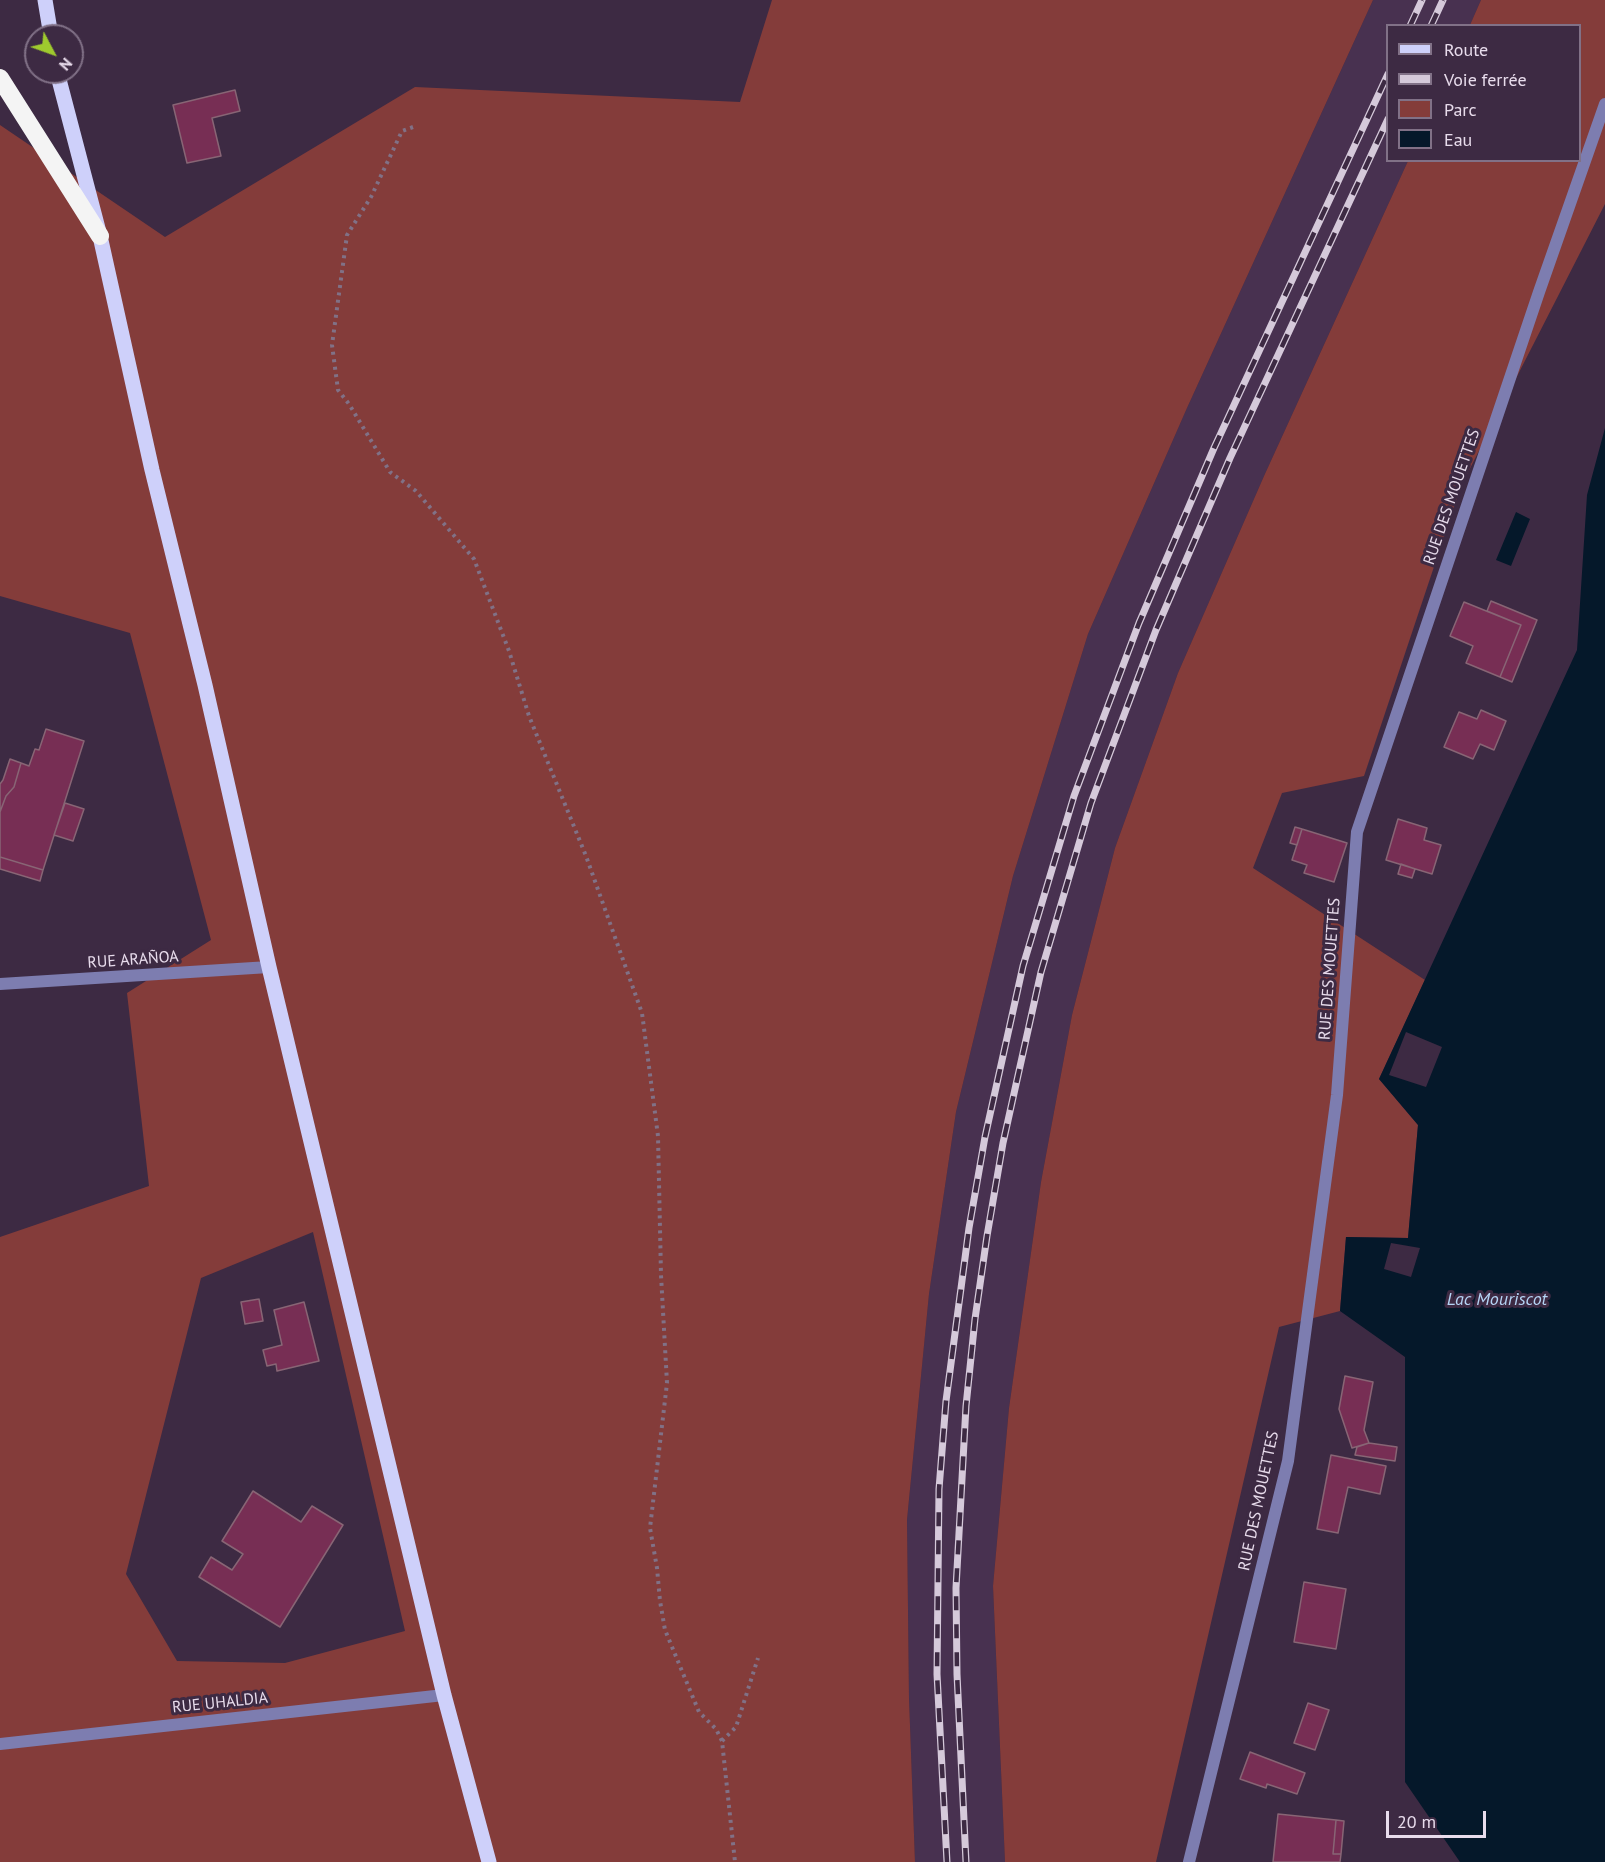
<!DOCTYPE html>
<meta charset="utf-8">
<style>
body{margin:0}
#map{position:relative;width:1605px;height:1862px;overflow:hidden;background:#3d2a43;font-family:"PT Sans",sans-serif}
canvas{display:block}
.legend{position:absolute;left:1386px;top:24px;width:195px;height:138px;box-sizing:border-box;background:#3d2a43;border:2px solid #817187;margin:0;padding:8px 10px;list-style:none;font-size:18px;color:#e8dcec}
.legend li{display:flex;align-items:center;gap:12px;height:30px}
.legend b{width:30px;border:2px solid #817187}
.north{position:absolute;left:24px;top:24px;width:60px;height:60px;box-sizing:border-box;background:#3d2a43;border:2px solid #817187;border-radius:50%;rotate:131deg;font-size:16px;font-weight:700;line-height:24px;text-align:center;color:#e8dcec}
.north::after{content:'';display:block;margin:auto;width:21px;height:27px;background:#9fca2e;clip-path:polygon(50% 0,100% 100%,50% 72%,0 100%)}
.scale{position:absolute;left:1386px;top:1811px;width:100px;height:27px;box-sizing:border-box;border:3px solid #e8dcec;border-top:0;padding-left:8px;font-size:18px;line-height:21px;white-space:nowrap;color:#e8dcec;-webkit-text-stroke:4px #3d2a43;paint-order:stroke}
</style>
<div id="map">
<canvas width="1605" height="1862"></canvas>
<ul class="legend">
<li><b style="height:8px;background:#ced0fa"></b>Route</li>
<li><b style="height:8px;background:#d5c9da"></b>Voie ferrée</li>
<li><b style="height:16px;background:#843c3a"></b>Parc</li>
<li><b style="height:16px;background:#05182a"></b>Eau</li>
</ul>
<div class="north">N</div>
<div class="scale">20 m</div>
</div>
<script>
const ctx = document.querySelector('canvas').getContext('2d');
ctx.lineJoin = 'round';
function paint(path, color) {
  ctx.fillStyle = color;
  ctx.fill(path, 'evenodd');
}
function toPath(rows) {
  const path = new Path2D();
  for (const r of rows) {
    path.moveTo(r[0], r[1]);
    for (let i = 2; i < r.length; i += 2) path.lineTo(r[i], r[i + 1]);
  }
  return path;
}
function trace(path, color, width, dash) {
  ctx.strokeStyle = color;
  ctx.lineWidth = width;
  ctx.lineCap = dash ? 'butt' : 'round';
  ctx.setLineDash(dash || []);
  ctx.stroke(path);
}
function label(font, color, halo, rows, align = 'center') {
  ctx.font = font + ' "PT Sans",sans-serif';
  ctx.lineWidth = 6;
  ctx.setLineDash([]);
  ctx.textBaseline = 'middle';
  ctx.strokeStyle = halo;
  ctx.fillStyle = color;
  for (const [text, x, y, turn = 0] of rows) {
    ctx.save();
    ctx.translate(x, y);
    ctx.rotate((+turn || 0) * Math.PI / 180);
    ctx.textAlign = isNaN(turn) ? turn : align;
    if (halo) ctx.strokeText(text, 0, 0);
    ctx.fillText(text, 0, 0);
    ctx.restore();
  }
}
paint(toPath([
 [1373,0,1481,0,1470,25,1388,26,1388,160,1408,161,1264,476,1178,673,1115,848,1072,1015,1041,1182,1009,1408,993,1586,1005,1862,915,1862,909,1698,907,1520,929,1294,956,1112,1013,876,1088,634,1187,408]
]), '#483150');
paint(toPath([
 [772,0,1373,0,1187,408,1088,634,1013,876,956,1112,929,1294,907,1520,909,1698,915,1862,0,1862,0,1237,149,1186,127,993,211,940,130,633,0,596,0,125,165,237,415,87,740,102],
 [313,1232,405,1631,285,1663,177,1661,126,1574,201,1278],
 [1481,0,1605,0,1605,204,1461,486,1364,776,1282,793,1253,868,1425,980,1379,1079,1418,1125,1408,1238,1346,1237,1340,1311,1279,1327,1156,1862,1005,1862,993,1586,1009,1408,1041,1182,1072,1015,1115,848,1178,673,1264,476,1408,161,1580,160,1580,26,1470,25]
]), '#843c3a');
paint(toPath([
 [1605,428,1605,1862,1460,1862,1405,1782,1405,1357,1340,1311,1346,1237,1408,1238,1418,1125,1379,1079,1577,650,1587,495],
 [1516,512,1530,519,1511,566,1496,560]
]), '#05182a');
paint(toPath([
 [1406,1032,1442,1047,1426,1087,1389,1075],
 [1391,1243,1420,1248,1411,1277,1384,1269]
]), '#3d2a43');
const building = toPath([
 [235,90,240,111,212,118,221,156,187,163,173,105,235,90],
 [1491,601,1537,620,1512,682,1500,677,1521,625,1487,611,1491,601],
 [1464,602,1521,625,1500,677,1466,663,1473,646,1450,636,1464,602],
 [1481,710,1506,721,1494,750,1480,744,1473,759,1444,747,1459,712,1477,719,1481,710],
 [46,729,84,741,43,870,0,857,0,812,6,796,14,787,21,763,29,766,35,749,39,750,46,729],
 [10,759,21,763,14,787,6,796,0,812,0,784,3,780,10,759],
 [65,803,84,809,73,841,54,835,65,803],
 [1398,819,1427,828,1424,840,1441,845,1432,874,1386,860,1398,819],
 [1295,827,1302,829,1297,845,1290,843,1295,827],
 [1302,829,1347,843,1334,882,1304,873,1307,865,1292,860,1302,829],
 [0,857,43,870,40,881,0,869,0,857],
 [1401,864,1415,869,1412,878,1398,874,1401,864],
 [259,1299,263,1321,245,1324,241,1302,259,1299],
 [304,1302,319,1361,277,1371,276,1364,267,1366,263,1350,282,1345,274,1310,304,1302],
 [1345,1376,1373,1382,1364,1430,1369,1443,1352,1448,1339,1409,1345,1376],
 [1369,1443,1397,1447,1395,1461,1355,1455,1357,1447,1369,1443],
 [1331,1455,1386,1466,1380,1494,1348,1487,1338,1533,1317,1529,1331,1455],
 [253,1491,301,1522,312,1506,343,1525,280,1627,199,1577,211,1557,232,1570,243,1554,222,1541,253,1491],
 [1304,1582,1346,1589,1336,1649,1294,1642,1304,1582],
 [1308,1703,1329,1710,1315,1750,1294,1743,1308,1703],
 [1250,1752,1305,1773,1297,1794,1267,1784,1266,1788,1240,1779,1250,1752],
 [1278,1814,1336,1820,1333,1854,1341,1854,1340,1862,1273,1862,1278,1814],
 [1336,1820,1344,1821,1341,1854,1333,1854,1336,1820]
]);
paint(building, '#772e54');
trace(building, '#886575', 1.5);
trace(toPath([
 [413,127,402,131,371,197,347,235,332,345,338,390,349,404,390,472,416,491,474,559,509,651,529,716,586,856,642,1013,658,1136,661,1275,667,1383,650,1528,657,1568,660,1601,665,1630,699,1712,716,1729,722,1741,735,1862],
 [722,1741,736,1727,758,1658]
]), '#817186', 4, [3, 4.5]);
trace(toPath([
 [0,984,269,967],
 [0,1744,444,1695],
 [1189,1862,1288,1461,1337,1095,1357,832,1539,292,1605,104]
]), '#7d7db0', 12);
trace(toPath([
 [45,0,51,36],
 [57,72,100,236,152,470,205,685,269,967,444,1695,489,1862]
]), '#ced0fa', 15);
trace(toPath([
 [0,78,100,236]
]), '#f4f4f4', 18);
const rail = toPath([
 [1410,26,1422,0],
 [1431,26,1443,0],
 [947,1862,937,1674,939,1489,946,1401,969,1228,985,1137,1023,966,1074,796,1139,623,1214,448,1388,74],
 [966,1862,957,1674,956,1588,966,1406,975,1319,987,1236,1003,1143,1041,972,1091,803,1156,630,1230,458,1388,119]
]);
trace(rail, '#d5c9da', 7);
trace(rail, '#3d2a43', 4.5, [14]);
label('16px', '#e8dcec', '#3d2a43', [
 ["RUE DES MOUETTES",1452,497,-71],
 ["RUE ARAÑOA",133,960,-4],
 ["RUE DES MOUETTES",1330,969,-86],
 ["RUE DES MOUETTES",1259,1501,-78],
 ["RUE UHALDIA",220,1703,-6]
]);
label('italic 18px', '#b5d4f5', '#3d2a43', [
 ["Lac Mouriscot",1497,1300]
]);
</script>
